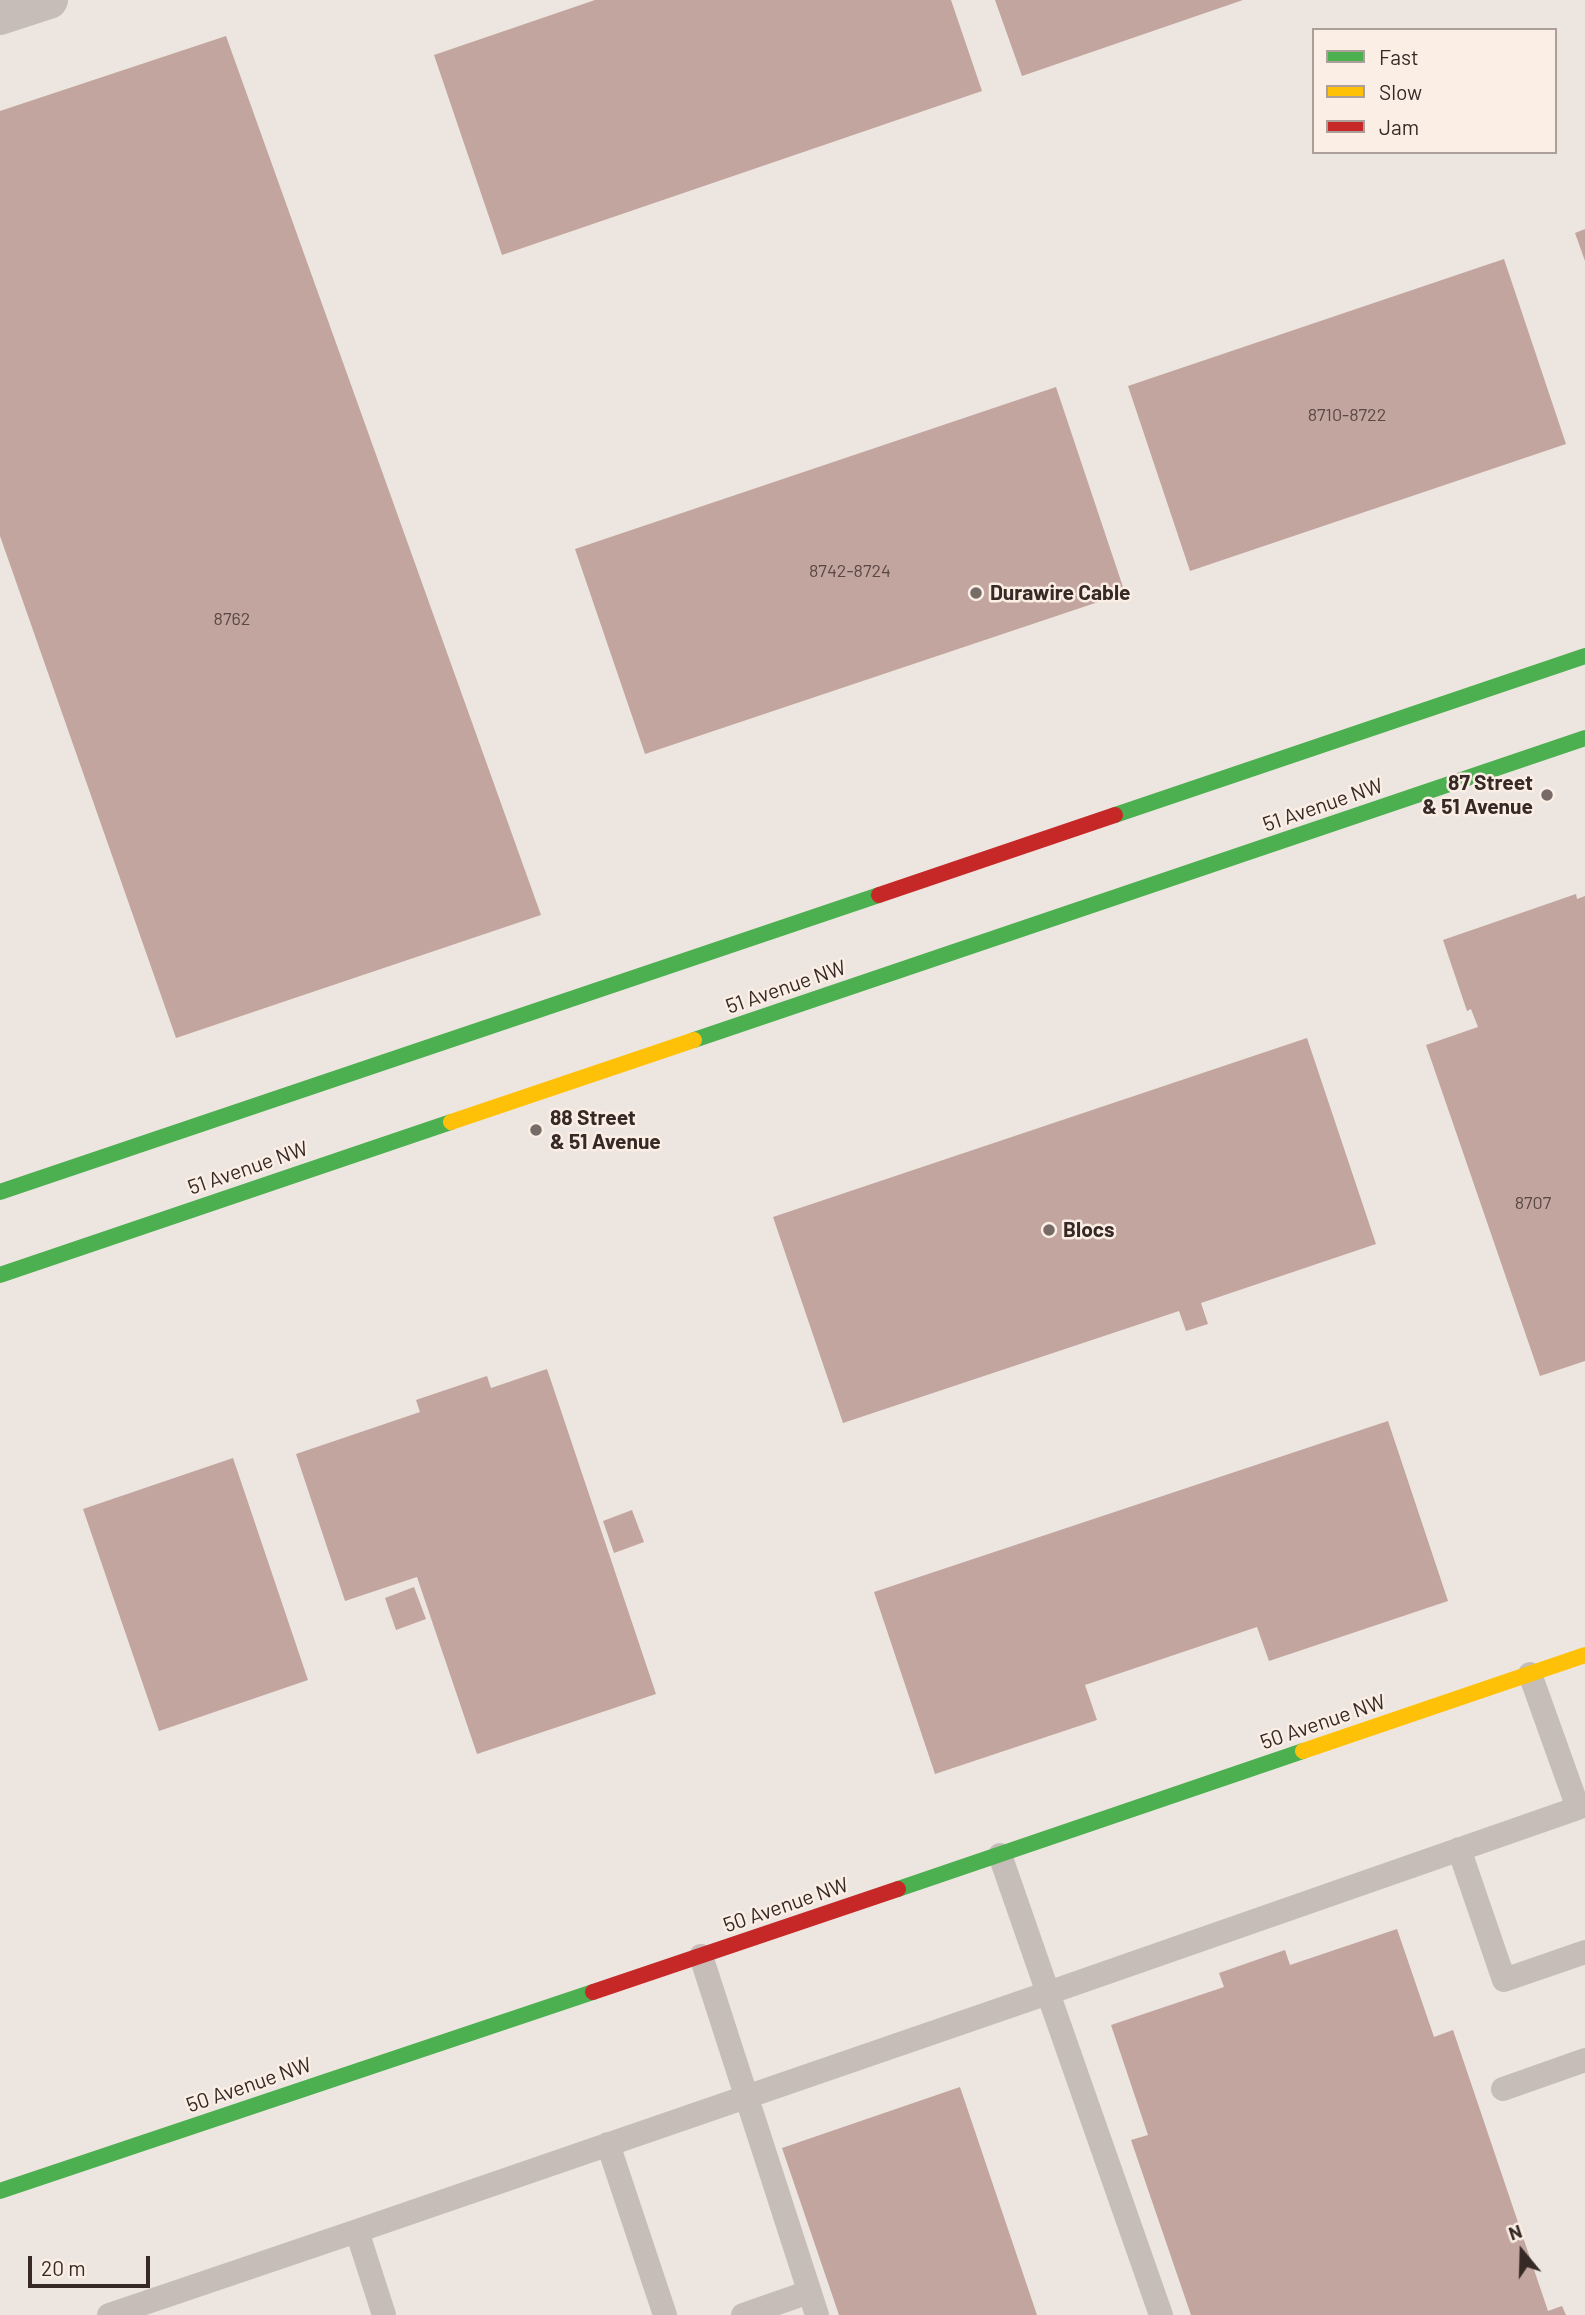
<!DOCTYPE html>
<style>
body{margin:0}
#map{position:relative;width:1585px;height:2315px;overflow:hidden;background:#ede5df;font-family:Barlow,sans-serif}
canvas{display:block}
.legend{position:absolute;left:1312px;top:28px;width:245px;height:126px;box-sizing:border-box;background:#faeee5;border:2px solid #ac9f99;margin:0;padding:9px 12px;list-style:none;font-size:21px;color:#372926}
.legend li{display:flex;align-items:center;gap:14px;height:35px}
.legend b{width:35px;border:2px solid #ac9f99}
.north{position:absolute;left:1487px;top:2217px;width:70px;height:70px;-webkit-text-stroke:5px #faeee5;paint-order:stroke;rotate:341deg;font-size:19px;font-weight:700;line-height:28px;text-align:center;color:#372926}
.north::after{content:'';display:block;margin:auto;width:24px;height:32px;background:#372926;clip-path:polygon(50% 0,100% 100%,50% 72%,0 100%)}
.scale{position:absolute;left:28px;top:2256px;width:122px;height:32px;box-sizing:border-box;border:4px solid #372926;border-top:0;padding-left:9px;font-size:21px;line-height:24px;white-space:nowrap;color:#372926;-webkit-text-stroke:5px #faeee5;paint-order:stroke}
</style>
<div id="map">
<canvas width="1585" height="2315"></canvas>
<ul class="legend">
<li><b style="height:9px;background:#4caf50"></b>Fast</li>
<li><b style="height:9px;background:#ffc107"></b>Slow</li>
<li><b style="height:9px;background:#c62828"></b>Jam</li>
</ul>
<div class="north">N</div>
<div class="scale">20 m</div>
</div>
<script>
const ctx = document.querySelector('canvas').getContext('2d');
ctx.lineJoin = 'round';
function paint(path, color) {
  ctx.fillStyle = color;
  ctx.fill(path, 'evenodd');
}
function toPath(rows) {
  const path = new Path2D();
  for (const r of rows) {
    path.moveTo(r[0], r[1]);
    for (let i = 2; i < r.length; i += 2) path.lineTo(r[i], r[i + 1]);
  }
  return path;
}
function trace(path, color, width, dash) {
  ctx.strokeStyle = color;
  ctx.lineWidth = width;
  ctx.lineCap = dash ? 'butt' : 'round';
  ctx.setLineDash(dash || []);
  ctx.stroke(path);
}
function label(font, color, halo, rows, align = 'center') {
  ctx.font = font + ' Barlow,sans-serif';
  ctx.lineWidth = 5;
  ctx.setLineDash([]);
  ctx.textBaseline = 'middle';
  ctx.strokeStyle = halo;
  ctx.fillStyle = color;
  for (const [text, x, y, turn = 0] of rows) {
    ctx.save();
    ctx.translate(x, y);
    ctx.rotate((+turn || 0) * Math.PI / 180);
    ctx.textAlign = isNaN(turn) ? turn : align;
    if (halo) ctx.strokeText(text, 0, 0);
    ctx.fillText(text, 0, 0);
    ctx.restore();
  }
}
paint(toPath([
 [595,0,951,0,982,91,502,255,434,55],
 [995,0,1243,0,1022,76],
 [226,36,541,915,176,1038,0,536,0,111],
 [1585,229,1585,261,1575,233],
 [1504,259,1566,444,1190,571,1128,386],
 [1056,387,1125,593,645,754,575,549],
 [1576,894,1577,899,1585,896,1585,1361,1540,1376,1426,1045,1478,1027,1471,1009,1467,1011,1443,940],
 [1307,1038,1376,1244,1201,1303,1208,1324,1186,1331,1179,1311,843,1423,773,1217],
 [547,1369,656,1694,477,1754,417,1577,345,1601,296,1454,420,1412,416,1400,487,1376,491,1388],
 [1388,1421,1448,1601,1269,1661,1257,1627,1085,1685,1097,1720,935,1774,874,1592],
 [233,1458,308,1680,159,1731,83,1509],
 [632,1510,644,1542,614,1553,603,1521],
 [414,1587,426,1619,396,1630,385,1598],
 [1397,1929,1434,2037,1453,2030,1548,2311,1562,2306,1566,2315,1191,2315,1131,2140,1148,2135,1111,2025,1224,1987,1219,1973,1285,1950,1290,1965],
 [960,2087,1037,2315,839,2315,782,2148]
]), '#c2a59f');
trace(toPath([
 [1459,1849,1504,1980,1585,1952],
 [1000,1855,1048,1993,1578,1808,1530,1674],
 [701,1956,817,2315],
 [1503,2089,1585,2060],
 [608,2144,665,2315],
 [357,2231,1048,1993,1161,2315],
 [109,2315,357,2231,384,2315],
 [743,2315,809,2292]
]), '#c6bdb8', 24);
trace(toPath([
 [0,16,49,0]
]), '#c6bdb8', 38);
trace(toPath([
 [1115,815,1585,656],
 [694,1040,1585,738],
 [0,1192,879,895],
 [0,1275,451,1122],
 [898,1889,1303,1751],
 [0,2191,593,1992]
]), '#4caf50', 16);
trace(toPath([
 [451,1122,694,1040],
 [1303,1751,1585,1655]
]), '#ffc107', 16);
trace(toPath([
 [879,895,1115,815],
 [593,1992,898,1889]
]), '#c62828', 16);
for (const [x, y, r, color] of [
 [976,593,7,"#776b67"],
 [1547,795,7,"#776b67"],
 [536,1130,7,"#776b67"],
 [1049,1230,7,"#776b67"]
]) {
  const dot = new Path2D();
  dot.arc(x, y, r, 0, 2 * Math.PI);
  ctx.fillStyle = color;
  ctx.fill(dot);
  trace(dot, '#faeee5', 2.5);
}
label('18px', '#5a4844', null, [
 ["8710-8722",1347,415],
 ["8742-8724",850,571],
 ["8762",232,619],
 ["8707",1533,1203]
]);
label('bold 21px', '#372926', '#faeee5', [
 ["Durawire Cable",990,593],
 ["87 Street",1533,783,"right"],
 ["& 51 Avenue",1533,807,"right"],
 ["88 Street",550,1118],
 ["& 51 Avenue",550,1142],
 ["Blocs",1063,1230]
], 'left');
label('21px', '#372926', '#faeee5', [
 ["51 Avenue NW",1323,805,-19],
 ["51 Avenue NW",786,987,-19],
 ["51 Avenue NW",248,1168,-19],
 ["50 Avenue NW",1323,1722,-19],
 ["50 Avenue NW",786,1905,-19],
 ["50 Avenue NW",249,2085,-19]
]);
</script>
